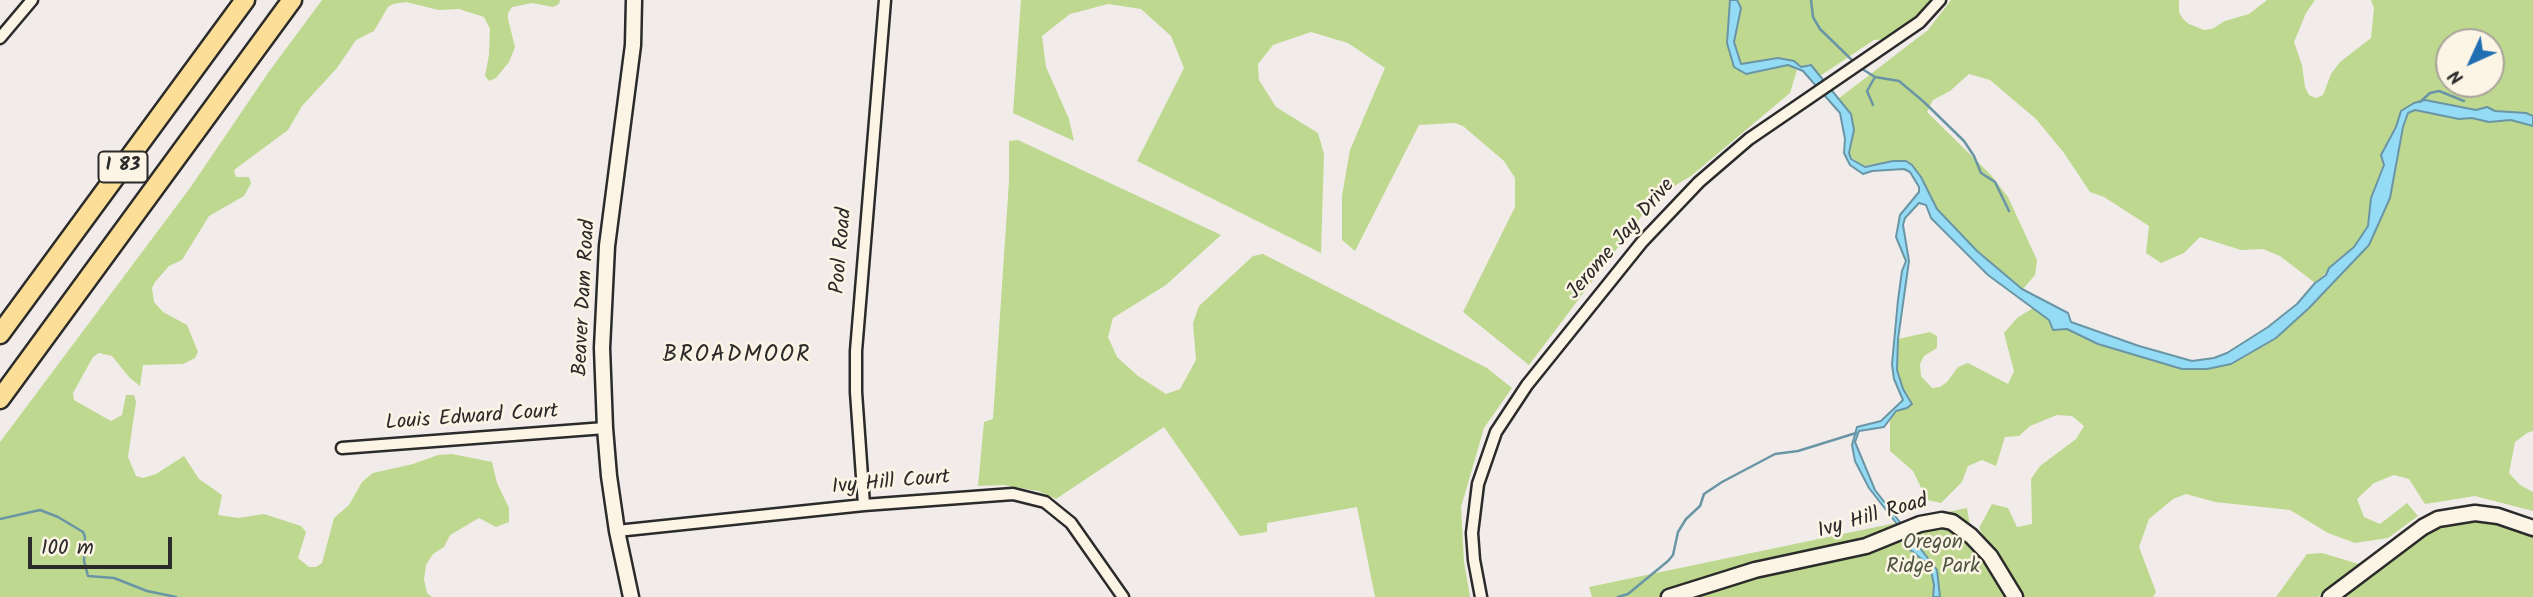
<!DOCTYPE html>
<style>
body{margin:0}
#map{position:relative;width:2533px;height:597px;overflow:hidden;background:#f1ece9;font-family:Kalam,sans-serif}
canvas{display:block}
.north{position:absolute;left:2435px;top:28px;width:70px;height:70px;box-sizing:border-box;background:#fcf5e5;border:2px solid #a8a49b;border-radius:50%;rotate:225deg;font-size:19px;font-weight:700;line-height:28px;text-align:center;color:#2b2b2b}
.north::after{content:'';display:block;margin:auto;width:24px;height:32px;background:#1f6fb2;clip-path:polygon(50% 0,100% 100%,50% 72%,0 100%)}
.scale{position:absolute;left:28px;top:537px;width:144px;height:32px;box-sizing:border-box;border:4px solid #2b2b2b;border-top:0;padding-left:9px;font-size:21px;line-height:24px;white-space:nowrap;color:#2b2b2b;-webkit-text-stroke:5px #fcf5e5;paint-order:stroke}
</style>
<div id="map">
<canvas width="2533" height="597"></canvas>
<div class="north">N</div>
<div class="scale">100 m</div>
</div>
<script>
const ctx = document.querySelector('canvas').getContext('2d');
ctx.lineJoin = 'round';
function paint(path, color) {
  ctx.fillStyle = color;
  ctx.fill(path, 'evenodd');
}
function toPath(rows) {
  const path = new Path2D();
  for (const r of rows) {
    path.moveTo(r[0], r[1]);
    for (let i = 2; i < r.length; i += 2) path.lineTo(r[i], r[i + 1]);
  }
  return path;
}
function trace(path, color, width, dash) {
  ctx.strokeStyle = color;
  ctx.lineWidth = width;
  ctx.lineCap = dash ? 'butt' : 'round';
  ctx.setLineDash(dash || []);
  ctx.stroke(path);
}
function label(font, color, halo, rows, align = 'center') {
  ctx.font = font + ' Kalam,sans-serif';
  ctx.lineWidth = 5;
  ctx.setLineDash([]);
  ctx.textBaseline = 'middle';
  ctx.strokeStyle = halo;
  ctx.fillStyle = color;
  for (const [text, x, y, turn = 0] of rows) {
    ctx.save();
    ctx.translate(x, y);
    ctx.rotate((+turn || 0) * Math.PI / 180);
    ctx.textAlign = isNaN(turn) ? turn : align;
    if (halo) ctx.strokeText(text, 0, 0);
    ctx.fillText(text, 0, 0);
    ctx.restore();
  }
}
paint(toPath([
 [322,0,560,0,559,4,553,7,532,3,512,7,508,13,508,19,515,47,509,62,496,78,489,81,485,76,489,55,490,29,484,17,459,9,439,10,406,2,393,4,388,7,374,31,356,40,337,68,302,106,288,130,234,170,236,177,249,177,251,183,244,196,209,216,182,260,169,266,155,282,152,288,154,302,163,312,187,325,198,352,195,358,183,364,143,365,140,386,129,377,112,356,99,353,93,357,73,393,74,400,111,421,122,415,126,395,134,395,136,402,128,457,136,476,143,478,156,474,184,456,199,479,222,495,218,515,238,518,264,514,301,526,306,532,298,558,309,567,316,567,322,563,334,518,349,505,362,482,373,473,413,464,438,455,452,454,492,462,497,483,509,508,509,522,496,527,479,518,450,535,444,547,433,554,426,565,424,579,427,593,432,597,0,597,0,442,190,188,268,73],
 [1021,0,1730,0,1727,43,1732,63,1751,74,1788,65,1797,70,1790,93,1691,176,1656,197,1529,365,1463,312,1515,207,1515,178,1504,161,1463,126,1455,123,1419,125,1355,251,1342,240,1342,196,1350,150,1385,68,1348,43,1311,32,1273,45,1258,64,1259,80,1276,107,1318,133,1324,154,1321,253,1137,161,1184,68,1171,36,1141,9,1108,4,1070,14,1042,36,1046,67,1069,119,1074,141,1013,113],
 [1737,0,1932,0,1930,4,1888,39,1874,40,1820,76,1809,64,1801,67,1799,64,1770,59,1742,65,1734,42,1741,8],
 [1951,0,2179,0,2179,12,2183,19,2189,24,2204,30,2212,29,2225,21,2249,14,2267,0,2315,0,2306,13,2294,42,2302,65,2305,87,2309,95,2316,98,2323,95,2331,74,2340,62,2371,38,2374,8,2371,0,2533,0,2533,116,2495,111,2487,107,2476,110,2425,100,2400,117,2381,155,2384,166,2371,198,2368,226,2353,247,2315,283,2280,256,2263,249,2241,250,2200,237,2184,253,2161,263,2146,253,2149,226,2104,197,2090,192,2064,153,2036,119,1990,80,1969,74,1950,91,1933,100,1927,112,1991,175,2008,197,2037,260,2035,275,2023,289,1977,251,1937,209,1918,172,1893,161,1863,166,1849,156,1853,140,1838,99,1928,30],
 [2449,42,2491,42,2491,84,2449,84],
 [2415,110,2459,119,2472,118,2489,122,2510,120,2533,126,2533,431,2527,433,2515,442,2509,473,2520,485,2533,492,2533,511,2475,496,2425,504,2409,479,2394,475,2374,483,2357,499,2364,517,2380,524,2407,503,2418,516,2388,538,2355,543,2328,533,2290,510,2215,502,2186,494,2173,499,2149,519,2139,547,2156,592,2153,597,2018,597,1979,528,1992,504,2008,508,2017,527,2032,524,2031,479,2040,466,2076,439,2084,426,2072,416,2057,415,2030,426,2019,436,2005,437,1996,466,1982,460,1968,466,1962,482,1941,503,1927,500,1913,471,1890,451,1890,420,1896,411,1907,408,1910,398,1903,389,1897,370,1898,339,1930,332,1937,336,1937,348,1924,356,1920,364,1921,376,1932,388,1940,387,1947,382,1958,367,1968,363,2008,384,2014,371,2004,333,2017,318,2033,308,2049,320,2052,328,2067,329,2098,344,2182,369,2231,364,2276,338,2354,262,2374,235,2390,198,2406,115],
 [1018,140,1221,235,1166,285,1113,318,1108,337,1117,357,1138,376,1166,394,1180,389,1196,360,1193,323,1199,306,1253,256,1263,254,1487,368,1512,388,1484,428,1461,507,1464,562,1470,597,1375,597,1357,507,1267,523,1267,532,1240,536,1164,427,1056,499,1038,491,1003,485,978,486,984,422,993,419,1009,181,1009,141],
 [1967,508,1973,545,2011,597,1592,597,1589,587],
 [2464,519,2510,525,2533,535,2533,597,2335,597,2437,525],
 [2322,553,2362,565,2318,597,2276,597,2307,554]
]), '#bed88f');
const water = toPath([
 [1730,0,1737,0,1741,8,1734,42,1741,64,1778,58,1794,61,1801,67,1811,65,1851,114,1854,130,1849,153,1851,159,1865,167,1893,161,1906,161,1912,165,1921,177,1937,209,1977,251,2022,289,2068,313,2071,322,2139,346,2192,361,2214,358,2227,353,2268,327,2297,304,2315,283,2326,275,2329,268,2354,247,2368,226,2371,198,2384,165,2381,155,2396,127,2401,111,2414,103,2425,100,2476,110,2487,107,2495,111,2526,113,2533,116,2533,126,2511,120,2489,122,2472,118,2459,119,2415,110,2408,113,2403,127,2390,198,2369,245,2309,308,2276,338,2231,364,2207,369,2182,369,2098,344,2067,329,2053,330,2049,320,1988,275,1931,218,1926,205,1919,203,1905,218,1903,225,1909,261,1898,339,1897,370,1903,389,1912,404,1907,408,1896,411,1884,427,1859,431,1855,442,1875,490,1937,570,1940,597,1933,597,1934,585,1930,566,1908,548,1897,524,1869,488,1855,461,1852,445,1857,427,1881,421,1903,400,1894,379,1892,364,1898,300,1902,271,1906,261,1896,237,1900,215,1919,192,1919,187,1910,172,1904,169,1872,171,1863,174,1850,165,1844,153,1845,139,1840,113,1803,71,1788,65,1746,74,1734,67,1727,43,1730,0]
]);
paint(water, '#94dcf6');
trace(water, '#6a95a5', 2);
trace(toPath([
 [1811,0,1813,17,1820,29,1854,62],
 [1859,67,1875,77,1899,81,1924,102,1964,141,1974,156,1981,173,1995,182,2009,211],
 [2420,102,2430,93,2439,91,2464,101],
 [1873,105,1867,91,1875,77],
 [0,519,40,510,58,517,83,532,85,537,84,561,88,576,114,578,147,591,176,597],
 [1618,597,1628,594,1668,561,1673,555,1678,532,1686,519,1700,506,1704,494,1722,482,1775,454,1798,451,1856,433]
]), '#6a95a5', 2.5);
const street = toPath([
 [0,38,32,0],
 [342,448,605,428],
 [864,505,856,392,856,351,885,0],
 [617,531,864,505,1013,494,1045,502,1071,523,1123,597],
 [1481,597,1474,560,1472,533,1478,484,1496,432,1527,385,1642,242,1699,182,1749,139,1920,22,1940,0]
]);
const secondary = toPath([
 [631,597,617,531,609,476,605,428,602,348,607,246,633,45,634,0],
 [1669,597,1755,570,1866,546,1920,524,1942,520,1952,522,1971,536,1990,556,2015,597],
 [2330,597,2423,527,2438,519,2475,513,2498,516,2533,528]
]);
const highway = toPath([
 [0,334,245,0],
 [0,399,292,0]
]);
trace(street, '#2b2b2b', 15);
trace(secondary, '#2b2b2b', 19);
trace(highway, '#2b2b2b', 23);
trace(street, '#fcf5e5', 10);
trace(secondary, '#fcf5e5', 14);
trace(highway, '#fcde96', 18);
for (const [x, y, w] of [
 [123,167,49]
]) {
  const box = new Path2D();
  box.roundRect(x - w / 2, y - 15.5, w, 31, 5);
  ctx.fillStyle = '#fcf5e5';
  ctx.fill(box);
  trace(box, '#2b2b2b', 2);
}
label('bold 19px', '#2b2b2b', null, [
 ["I 83",123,167]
]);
label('21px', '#2b2b2b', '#fcf5e5', [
 ["Jerome Jay Drive",1622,240,-49],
 ["Pool Road",843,251,-85],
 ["Beaver Dam Road",586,298,-87],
 ["Louis Edward Court",472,419,-4],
 ["Ivy Hill Court",891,484,-5],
 ["Ivy Hill Road",1873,518,-16]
]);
label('21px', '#505644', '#fcf5e5', [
 ["Oregon",1933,544],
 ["Ridge Park",1933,568]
]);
ctx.letterSpacing = '2px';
label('23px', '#2b2b2b', '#fcf5e5', [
 ["BROADMOOR",737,357]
]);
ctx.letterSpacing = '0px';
</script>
